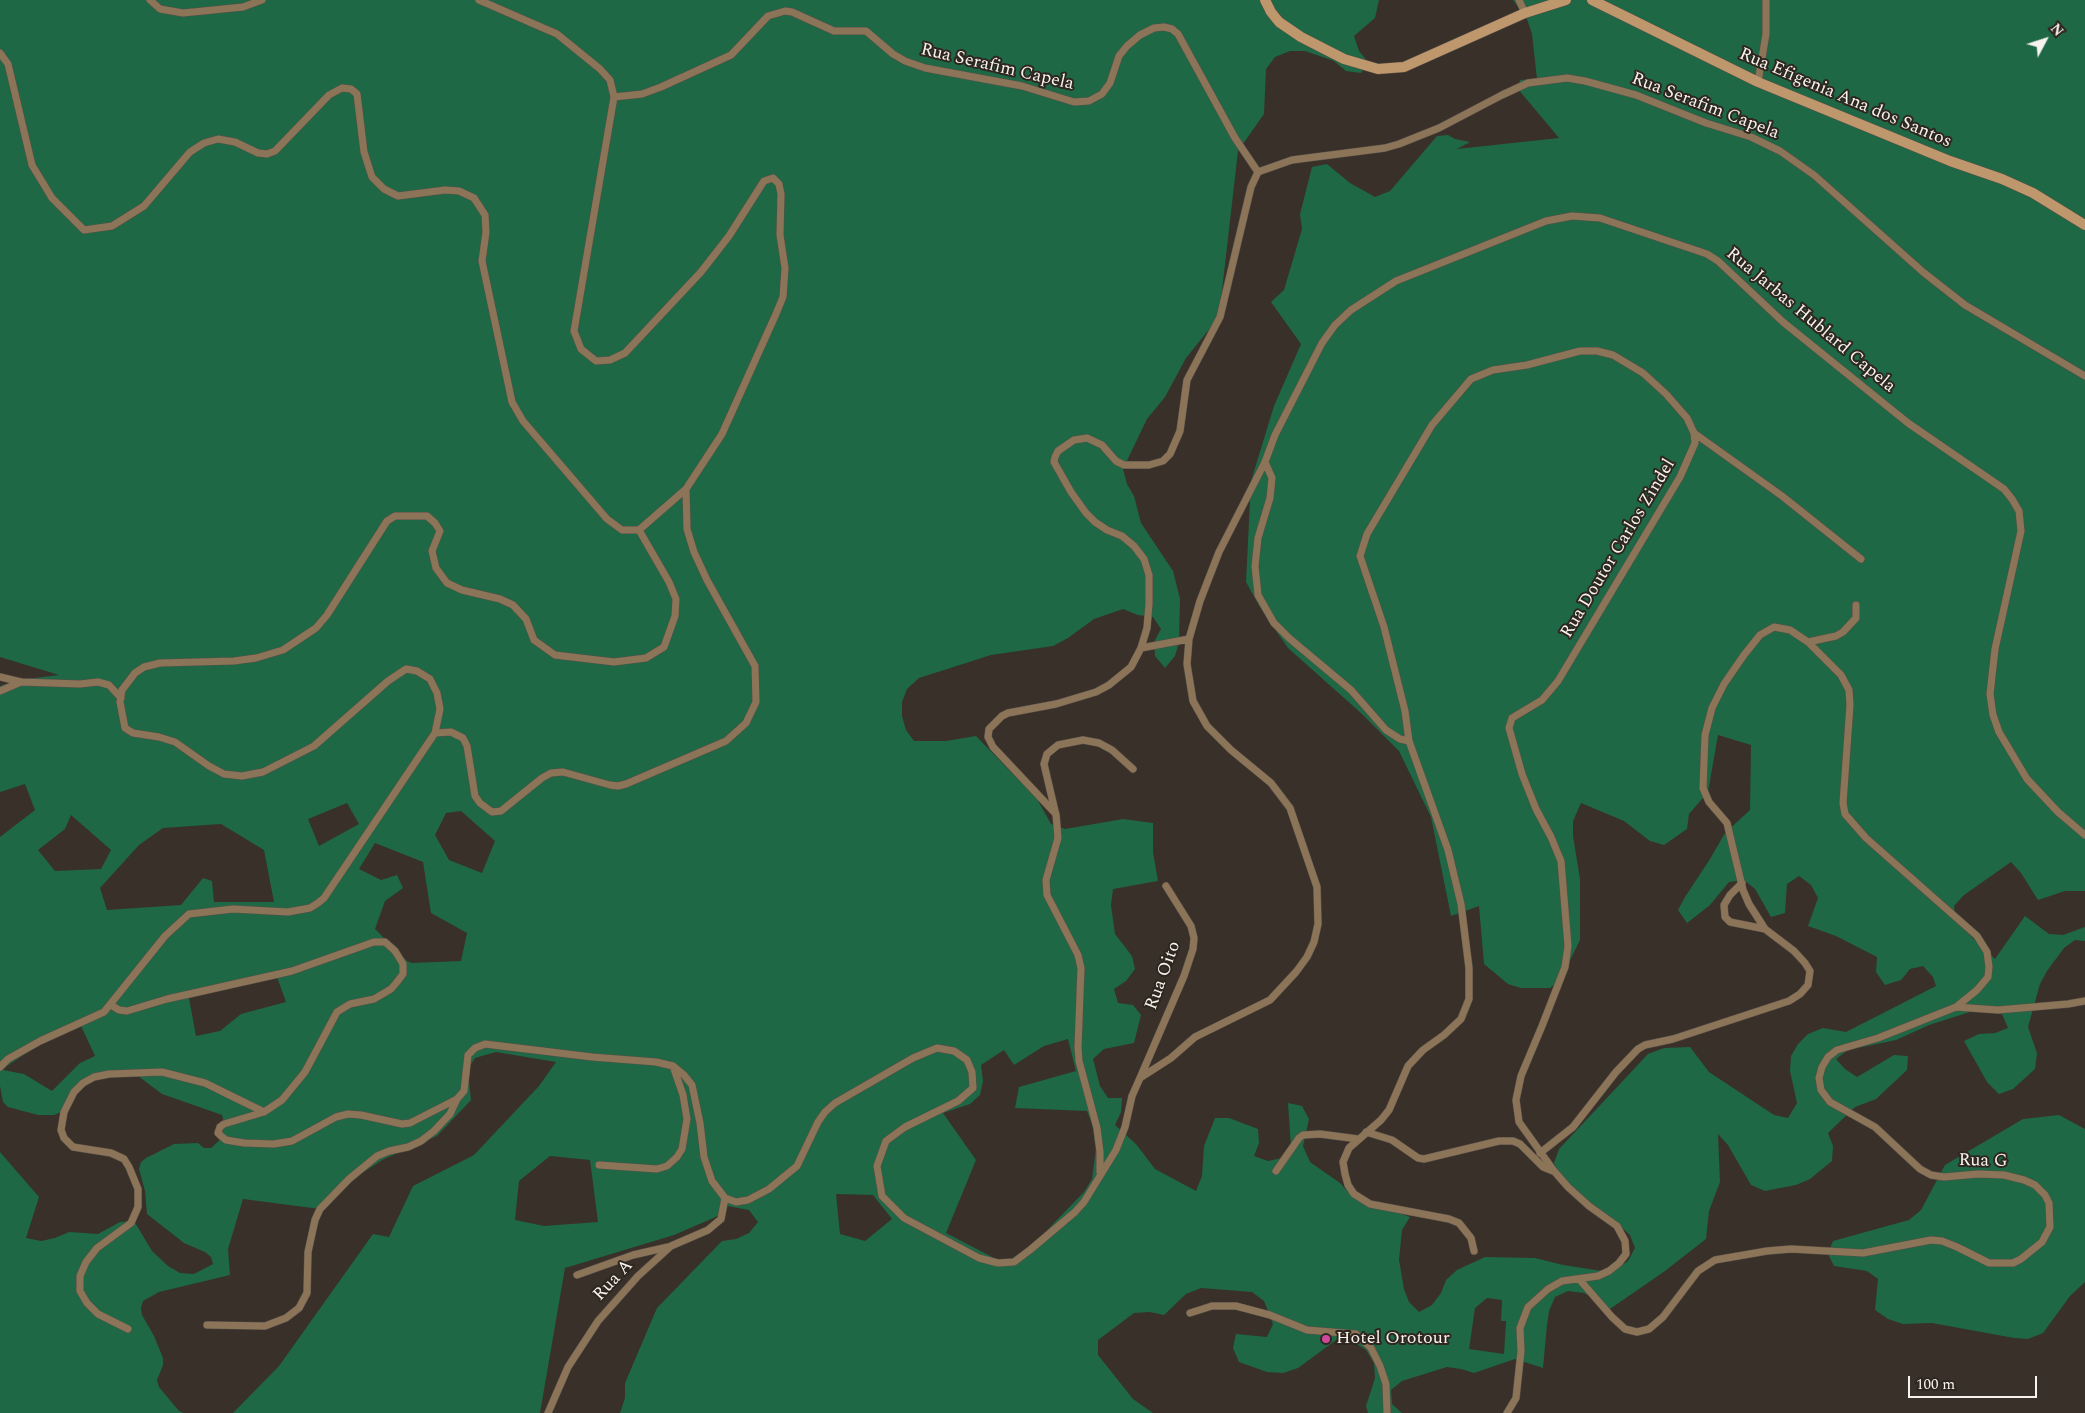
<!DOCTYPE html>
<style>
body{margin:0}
#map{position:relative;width:2085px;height:1413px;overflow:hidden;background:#383029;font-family:Spectral,serif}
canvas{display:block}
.north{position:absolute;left:2020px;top:15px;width:50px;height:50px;-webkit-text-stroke:4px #2e271f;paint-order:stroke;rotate:50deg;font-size:14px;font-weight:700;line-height:20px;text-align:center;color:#f7f2ed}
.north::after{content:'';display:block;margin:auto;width:18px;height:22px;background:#f7f2ed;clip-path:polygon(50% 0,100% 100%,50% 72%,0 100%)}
.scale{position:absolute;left:1908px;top:1376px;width:129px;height:22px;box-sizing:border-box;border:2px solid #f7f2ed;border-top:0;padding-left:6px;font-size:15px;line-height:18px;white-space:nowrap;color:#f7f2ed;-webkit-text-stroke:4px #2e271f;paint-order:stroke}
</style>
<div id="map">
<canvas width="2085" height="1413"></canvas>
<div class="north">N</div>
<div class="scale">100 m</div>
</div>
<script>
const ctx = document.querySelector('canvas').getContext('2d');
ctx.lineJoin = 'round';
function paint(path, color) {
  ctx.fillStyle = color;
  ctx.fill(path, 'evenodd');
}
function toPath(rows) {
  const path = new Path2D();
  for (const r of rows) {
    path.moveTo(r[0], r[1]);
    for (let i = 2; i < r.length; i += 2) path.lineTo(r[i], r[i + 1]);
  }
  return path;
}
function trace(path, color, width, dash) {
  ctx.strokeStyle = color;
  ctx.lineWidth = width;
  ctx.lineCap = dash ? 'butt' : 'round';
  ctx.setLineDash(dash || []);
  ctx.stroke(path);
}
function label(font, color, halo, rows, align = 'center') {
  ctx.font = font + ' Spectral,serif';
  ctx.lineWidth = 4;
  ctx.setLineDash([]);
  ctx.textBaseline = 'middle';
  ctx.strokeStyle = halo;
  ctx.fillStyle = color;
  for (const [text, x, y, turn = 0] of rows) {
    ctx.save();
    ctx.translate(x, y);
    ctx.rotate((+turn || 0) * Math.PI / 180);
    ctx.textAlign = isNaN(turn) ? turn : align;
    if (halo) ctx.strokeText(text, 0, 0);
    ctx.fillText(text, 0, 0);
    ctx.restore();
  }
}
paint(toPath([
 [0,0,1379,0,1375,18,1354,36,1359,51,1368,62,1361,73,1346,71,1334,61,1305,51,1290,51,1275,57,1266,69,1264,114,1238,151,1220,308,1215,322,1186,358,1165,397,1147,419,1123,469,1127,484,1134,496,1141,523,1173,571,1180,599,1179,642,1175,656,1165,668,1155,656,1154,642,1161,629,1153,617,1138,615,1123,609,1094,619,1068,638,1053,646,991,655,919,678,907,689,902,702,902,716,906,730,914,741,946,741,976,736,1037,799,1051,824,1065,829,1123,819,1153,823,1153,852,1158,881,1113,889,1111,905,1115,934,1132,956,1135,969,1126,981,1114,989,1118,1003,1133,1005,1141,1015,1134,1043,1104,1049,1093,1059,1100,1086,1108,1098,1122,1098,1121,1112,1115,1125,1136,1144,1155,1169,1196,1191,1202,1176,1204,1146,1215,1118,1229,1118,1258,1129,1259,1143,1254,1156,1268,1161,1282,1158,1291,1147,1288,1103,1302,1106,1309,1119,1303,1146,1310,1162,1340,1183,1350,1194,1410,1217,1402,1230,1399,1260,1404,1289,1409,1302,1419,1312,1432,1305,1441,1293,1446,1280,1457,1270,1485,1257,1535,1258,1563,1265,1602,1271,1616,1269,1628,1261,1635,1248,1630,1235,1619,1225,1604,1218,1561,1177,1554,1163,1559,1149,1648,1054,1664,1048,1690,1047,1709,1072,1774,1115,1788,1118,1797,1103,1790,1071,1791,1056,1798,1044,1808,1034,1823,1028,1846,1032,1936,986,1933,977,1923,966,1910,969,1901,980,1885,985,1876,972,1877,957,1836,936,1808,926,1818,898,1811,885,1799,876,1787,884,1785,913,1771,917,1755,889,1744,880,1729,882,1710,905,1687,923,1678,910,1685,897,1710,859,1725,833,1750,810,1751,745,1718,735,1708,792,1689,814,1687,829,1664,845,1650,841,1624,821,1581,803,1573,821,1573,836,1580,879,1580,940,1561,979,1550,988,1521,988,1508,984,1484,964,1479,906,1451,916,1431,817,1399,751,1361,713,1288,648,1261,609,1246,582,1251,481,1274,406,1301,344,1271,302,1284,290,1302,229,1300,214,1312,167,1327,164,1350,183,1375,197,1390,191,1437,136,1448,135,1455,139,1470,142,1457,149,1559,138,1518,89,1520,80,1537,79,1532,34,1527,19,1513,0,2085,0,2085,891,2065,891,2038,900,2021,873,2011,862,1964,895,1954,906,1956,922,1995,959,2025,916,2049,934,2063,935,2085,927,2085,941,2075,940,2064,948,2047,971,2040,984,2028,1027,2037,1053,2035,1069,2013,1089,1999,1094,1987,1082,1964,1041,1979,1034,1995,1033,2008,1028,2002,1014,1988,1011,1973,1011,1929,1025,1896,1040,1848,1050,1836,1059,1845,1069,1857,1077,1894,1055,1908,1056,1907,1070,1876,1099,1855,1107,1828,1133,1833,1146,1832,1161,1810,1179,1796,1185,1765,1191,1751,1185,1728,1145,1718,1134,1720,1182,1709,1211,1706,1239,1665,1271,1607,1311,1597,1300,1584,1293,1568,1291,1555,1297,1549,1311,1547,1325,1543,1368,1515,1359,1474,1373,1461,1369,1447,1367,1402,1381,1391,1390,1392,1404,1402,1413,1368,1413,1366,1406,1375,1378,1374,1363,1366,1350,1343,1335,1298,1368,1283,1373,1267,1372,1239,1362,1233,1348,1236,1334,1267,1337,1273,1324,1264,1301,1252,1292,1201,1288,1186,1294,1164,1315,1150,1312,1134,1313,1098,1340,1098,1355,1133,1399,1153,1413,620,1413,625,1398,625,1383,657,1308,722,1241,736,1239,749,1233,758,1222,749,1210,722,1205,718,1216,674,1235,565,1268,540,1413,233,1413,279,1366,373,1234,389,1237,413,1186,474,1155,539,1086,556,1062,496,1052,475,1058,468,1069,471,1100,437,1136,384,1159,362,1173,320,1209,243,1199,228,1249,230,1275,159,1292,143,1301,141,1308,142,1315,154,1336,163,1358,163,1365,157,1380,159,1387,179,1411,184,1413,0,1413,0,1152,39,1197,26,1238,41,1241,55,1238,69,1232,98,1234,120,1222,134,1221,152,1251,168,1266,180,1273,194,1274,213,1264,211,1257,205,1252,184,1243,147,1214,145,1191,139,1169,141,1162,146,1158,174,1144,198,1143,204,1148,211,1148,222,1138,224,1123,222,1115,162,1094,130,1070,83,1081,61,1112,54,1115,38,1115,8,1107,3,1102,0,1086,0,837,35,810,25,784,0,792,0,686,18,680,59,675,0,657],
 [347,803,359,824,319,846,308,819],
 [461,811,495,841,482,873,449,860,435,835,446,813],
 [71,815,111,850,101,869,55,871,38,850,65,829],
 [221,824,264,850,274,902,214,902,212,881,203,878,181,905,107,910,100,888,139,845,163,828],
 [375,843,423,862,431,913,467,933,461,961,412,963,407,961,375,929,385,901,403,888,397,875,381,880,359,869],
 [277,977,286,1002,241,1014,220,1031,196,1036,189,998],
 [81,1026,95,1056,80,1063,52,1091,24,1074,3,1070,7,1066,37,1046],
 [1068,1039,1076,1071,1019,1087,1015,1108,1087,1111,1092,1124,1096,1148,1092,1179,1084,1192,1024,1254,1012,1261,996,1259,946,1233,976,1160,943,1113,970,1104,980,1095,983,1081,981,1065,1004,1050,1014,1065,1044,1046],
 [550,1156,590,1160,598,1222,544,1226,515,1220,519,1181],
 [836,1194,873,1195,892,1219,865,1241,840,1234],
 [1487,1298,1502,1300,1501,1321,1506,1321,1504,1354,1469,1349,1475,1308],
 [2059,1115,2085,1129,2085,1282,2070,1296,2043,1333,2028,1339,2014,1338,1932,1323,1903,1324,1888,1319,1875,1310,1878,1279,1867,1271,1834,1266,1828,1254,1833,1241,1909,1220,1921,1210,1945,1165,2023,1119]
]), '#1e6845');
const street = toPath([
 [150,0,160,9,183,13,243,7,262,0],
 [1519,0,1525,13],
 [0,53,8,64,32,165,52,198,84,230,112,226,144,206,190,152,204,143,218,139,235,142,258,153,267,154,275,151,329,95,342,88,351,89,357,94,364,152,372,177,384,189,398,196,445,190,459,191,474,198,485,215,486,232,482,261,512,402,523,421,607,519,622,530,639,530,686,489,722,434,776,314,783,297,785,268,780,235,781,194,779,184,773,178,764,181,729,236,701,272,625,353,610,360,596,361,581,349,574,331,614,97,610,80,600,69,557,34,479,0],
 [1758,82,1766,34,1766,0],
 [614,97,642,94,661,87,731,55,768,16,785,11,792,12,834,31,866,31,893,54,905,61,925,68,1022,86,1074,102,1089,101,1102,94,1110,83,1119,56,1127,46,1140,35,1154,28,1164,27,1172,29,1178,34,1235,138,1258,172],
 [1694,433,1782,496,1861,559],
 [1265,462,1272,478,1270,498,1258,538,1255,566,1258,595,1274,623,1289,638,1351,690,1386,730,1400,739,1409,741],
 [1808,642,1836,636,1843,632,1856,618,1856,605],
 [1141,648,1189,639],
 [0,677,21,682,80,684,98,682,109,685,121,698],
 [0,691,21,682],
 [435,733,451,732,463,738,467,746,475,796,480,803,492,812,501,811,542,778,551,773,563,772,610,785,618,786,626,784,726,741,746,723,756,702,755,666,707,580,694,552,687,529,686,489],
 [1055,811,1044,764,1047,754,1058,745,1083,740,1099,743,1112,750,1133,769],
 [1742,883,1730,895,1724,905,1725,917,1730,922,1765,929],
 [111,1005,119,1010,127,1011,167,999,292,971,374,942,385,942,395,951,403,964,403,974,397,982,391,989,374,999,350,1004,337,1012,305,1072,282,1100,264,1112,224,1124,220,1127,218,1133,221,1136,226,1140,244,1143,274,1144,292,1141,336,1117,348,1114,361,1115,402,1124,410,1123,457,1099,464,1091,468,1055,475,1048,485,1044,592,1057,656,1062,673,1066,684,1075,692,1085,700,1123,704,1157,712,1181,725,1198,736,1202,748,1200,769,1189,797,1166,818,1122,825,1112,835,1103,913,1058,937,1048,954,1051,967,1060,972,1072,973,1088,958,1101,905,1127,886,1141,877,1166,882,1196,904,1218,979,1258,998,1263,1014,1262,1030,1250,1075,1212,1084,1202,1116,1150,1125,1127,1132,1096,1140,1078,1171,1058,1195,1037,1270,1000,1296,972,1307,957,1314,942,1318,924,1317,887,1290,808,1271,783,1231,750,1207,726,1193,701,1187,664,1189,639,1200,601,1219,552,1265,462,1275,435,1322,343,1335,325,1351,310,1396,281,1546,221,1572,216,1600,218,1707,254,1718,261,1783,322,1908,423,2004,489,2012,499,2019,511,2021,531,1995,649,1990,694,1993,715,1999,732,2027,779,2058,812,2085,835],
 [0,1067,8,1059,40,1041,104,1012,165,936,189,914,233,909,288,912,310,908,318,903,324,898,435,733,440,709,437,693,430,679,417,671,406,669,388,681,314,746,263,772,242,776,224,774,209,766,175,742,159,737,133,733,125,728,120,702,122,690,135,673,144,667,160,663,234,661,256,658,283,650,316,628,327,615,387,521,395,516,427,516,435,523,440,531,432,551,436,568,447,583,462,590,500,599,513,605,526,619,534,640,555,655,614,662,646,658,664,647,675,616,676,599,669,582,639,530],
 [1140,1078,1184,976,1193,949,1194,938,1191,926,1166,886],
 [1366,1132,1392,1140,1418,1158,1424,1159,1499,1141,1513,1141,1520,1144,1543,1167,1553,1171],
 [1540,1153,1573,1127,1616,1072,1638,1049,1645,1045,1673,1039,1789,1001,1800,994,1808,985,1810,971,1805,963,1794,951,1765,929,1749,904,1743,890,1727,823,1709,802,1703,788,1705,735,1712,708,1724,684,1744,655,1760,635,1774,627,1790,630,1808,642,1841,675,1849,690,1850,705,1843,803,1845,814,1866,838,1977,936,1987,952,1989,967,1988,977,1977,990,1956,1007],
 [599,1165,657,1169,667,1166,677,1157,682,1149,687,1119,683,1095,673,1066],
 [1276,1171,1299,1138,1303,1135,1320,1134,1358,1139],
 [1100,1172,1100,1152,1097,1128,1079,1061,1078,1047,1081,968,1078,955,1047,895,1046,880,1058,838,1056,814,993,747,988,737,989,729,1002,716,1008,713,1056,704,1096,692,1109,685,1131,667,1141,648,1147,628,1149,604,1149,575,1144,559,1134,546,1122,536,1107,530,1095,522,1086,513,1071,492,1054,462,1055,457,1058,451,1074,440,1087,438,1102,445,1116,461,1124,465,1149,465,1163,461,1170,454,1180,431,1187,380,1220,317,1251,187,1258,172,1292,160,1385,148,1399,144,1439,128,1502,95,1528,83,1567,78,1585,81,1636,95,1706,123,1751,137,1780,151,1814,175,1923,272,1965,305,2085,376],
 [1474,1251,1471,1238,1459,1223,1449,1219,1370,1204,1354,1194,1348,1185,1345,1174,1343,1162,1349,1148,1381,1120,1389,1110,1408,1066,1423,1050,1444,1035,1461,1019,1469,999,1469,968,1461,904,1448,850,1409,741,1405,711,1384,627,1360,556,1367,534,1432,425,1471,379,1493,370,1527,365,1580,351,1597,351,1613,355,1643,373,1666,394,1687,418,1694,433,1695,443,1680,477,1558,681,1542,700,1512,718,1509,728,1522,774,1536,809,1551,837,1561,861,1568,946,1565,967,1542,1026,1521,1076,1516,1100,1519,1122,1554,1171,1568,1187,1589,1206,1617,1226,1625,1241,1626,1254,1619,1263,1609,1271,1598,1276,1562,1281,1548,1289,1528,1307,1520,1328,1521,1351,1516,1398,1507,1413],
 [577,1275,633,1255,668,1247],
 [1579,1279,1612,1317,1625,1329,1637,1332,1649,1329,1663,1317,1698,1271,1715,1260,1767,1251,1791,1249,1863,1253,1931,1240,1942,1241,1957,1247,1989,1263,2013,1263,2021,1259,2042,1242,2050,1227,2049,1203,2045,1195,2035,1185,2024,1180,2004,1175,1978,1174,1944,1177,1931,1175,1920,1169,1875,1127,1830,1102,1821,1090,1819,1078,1822,1067,1828,1057,1837,1050,1878,1038,1956,1007,1998,1010,2068,1004,2085,1001],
 [1190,1313,1212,1306,1236,1306,1270,1315,1307,1330,1356,1334,1371,1348,1380,1366,1386,1384,1387,1413],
 [207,1325,265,1326,286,1318,299,1308,307,1293,308,1252,315,1220,320,1209,349,1179,377,1156,389,1151,408,1147,421,1141,434,1131,450,1114,457,1099],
 [128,1329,98,1314,87,1303,80,1291,80,1276,86,1262,97,1248,131,1223,138,1207,138,1189,129,1167,124,1159,111,1153,73,1147,64,1138,61,1130,64,1112,74,1092,83,1083,94,1077,109,1074,162,1072,205,1083,264,1112],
 [548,1413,568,1367,598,1321,638,1276,671,1246,708,1230,721,1219,725,1198]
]);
const secondary = toPath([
 [1265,0,1271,12,1279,22,1301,37,1344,59,1378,69,1404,67,1525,13,1566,0],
 [1592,0,1758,82,1950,161,2002,179,2033,193,2085,225]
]);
trace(street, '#574f48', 8);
trace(secondary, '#574f48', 11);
trace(street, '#8b7458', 7);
trace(secondary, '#be986c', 10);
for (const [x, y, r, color] of [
 [1326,1339,5,"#d1479c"]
]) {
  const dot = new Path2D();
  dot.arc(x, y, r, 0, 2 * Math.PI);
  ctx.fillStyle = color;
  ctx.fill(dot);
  trace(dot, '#2e271f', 2);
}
label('18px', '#f7f2ed', '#2e271f', [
 ["Rua Serafim Capela",997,68,13],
 ["Rua Efigenia Ana dos Santos",1845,99,23],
 ["Rua Serafim Capela",1705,107,21],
 ["Rua Jarbas Hublard Capela",1810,321,40],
 ["Rua Doutor Carlos Zindel",1619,549,-59],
 ["Rua Oito",1164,976,-70],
 ["Rua G",1983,1162,1],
 ["Rua A",614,1281,-47]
]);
label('18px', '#f7f2ed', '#2e271f', [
 ["Hotel Orotour",1336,1339]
], 'left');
</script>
